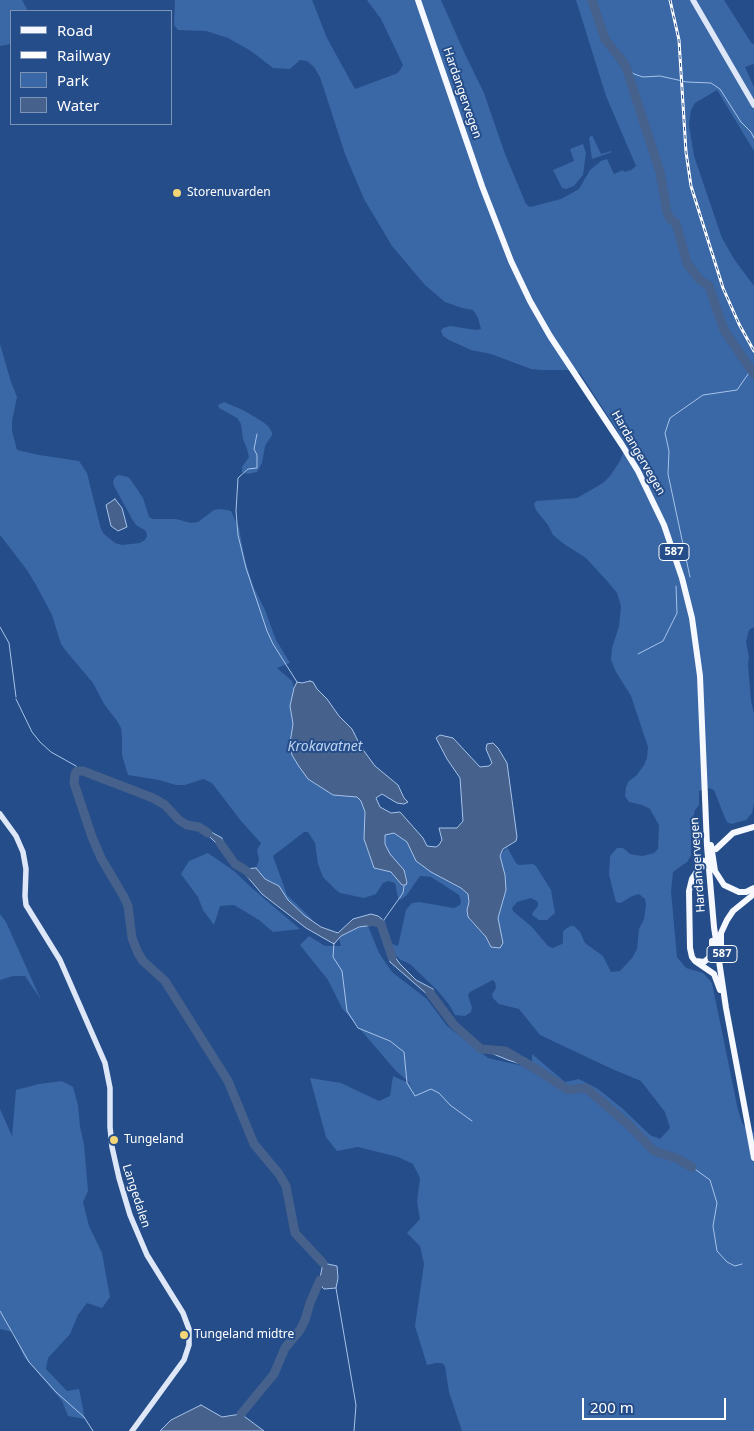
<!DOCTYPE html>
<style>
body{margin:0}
#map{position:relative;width:754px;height:1431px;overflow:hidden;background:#254d89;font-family:"Noto Sans",sans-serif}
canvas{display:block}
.legend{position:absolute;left:10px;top:10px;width:162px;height:115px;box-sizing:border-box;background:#254d89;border:1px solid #7c94b8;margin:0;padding:6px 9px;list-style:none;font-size:15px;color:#fff}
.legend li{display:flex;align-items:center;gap:10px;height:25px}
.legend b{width:25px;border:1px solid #7c94b8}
.scale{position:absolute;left:582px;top:1398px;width:144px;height:22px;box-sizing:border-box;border:2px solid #fff;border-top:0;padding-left:6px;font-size:15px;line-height:18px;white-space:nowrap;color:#fff;-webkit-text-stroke:4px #254d89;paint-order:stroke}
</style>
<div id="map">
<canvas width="754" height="1431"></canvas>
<ul class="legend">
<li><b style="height:6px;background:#f5f8fe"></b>Road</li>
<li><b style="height:6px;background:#fff"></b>Railway</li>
<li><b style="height:14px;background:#3a67a6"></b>Park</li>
<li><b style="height:14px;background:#45618c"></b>Water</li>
</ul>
<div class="scale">200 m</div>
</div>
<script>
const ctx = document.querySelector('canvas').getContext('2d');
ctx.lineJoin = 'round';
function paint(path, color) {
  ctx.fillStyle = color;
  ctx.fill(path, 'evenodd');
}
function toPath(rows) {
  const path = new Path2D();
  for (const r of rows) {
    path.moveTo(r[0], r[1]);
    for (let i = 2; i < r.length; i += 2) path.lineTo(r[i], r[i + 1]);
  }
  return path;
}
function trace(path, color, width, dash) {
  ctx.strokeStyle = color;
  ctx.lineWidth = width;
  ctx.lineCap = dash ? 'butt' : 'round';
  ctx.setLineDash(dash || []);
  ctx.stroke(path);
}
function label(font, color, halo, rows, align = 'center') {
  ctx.font = font + ' "Noto Sans",sans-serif';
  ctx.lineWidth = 4;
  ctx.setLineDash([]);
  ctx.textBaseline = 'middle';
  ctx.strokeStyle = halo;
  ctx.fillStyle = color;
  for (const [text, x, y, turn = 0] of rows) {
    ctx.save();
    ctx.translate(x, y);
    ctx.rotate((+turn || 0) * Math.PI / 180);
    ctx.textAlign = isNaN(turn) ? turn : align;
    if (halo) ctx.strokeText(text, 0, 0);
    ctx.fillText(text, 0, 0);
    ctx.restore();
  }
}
paint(toPath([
 [0,0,22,0,28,11,11,11,11,44,0,46],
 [175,0,312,0,327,38,355,89,398,73,403,65,381,19,367,0,441,0,464,52,484,93,505,154,526,204,530,207,561,199,579,189,590,170,601,161,607,159,614,174,623,170,624,172,631,170,636,166,606,96,576,0,724,0,752,44,754,44,754,64,745,67,754,87,754,151,717,90,695,103,691,110,689,125,694,156,722,238,734,259,754,286,754,627,749,630,746,642,749,657,748,664,751,701,754,714,754,803,752,813,746,820,731,824,727,822,725,818,714,790,709,788,699,791,699,805,695,810,691,826,691,856,687,862,673,872,671,891,677,957,686,968,703,973,712,983,738,1110,742,1123,747,1129,754,1132,754,1431,462,1431,449,1392,445,1366,442,1363,436,1363,427,1365,415,1326,424,1264,420,1246,407,1233,420,1219,417,1202,420,1178,413,1164,398,1157,358,1147,337,1151,326,1137,310,1078,341,1083,379,1101,390,1096,393,1076,411,1084,396,1071,342,1008,328,980,300,945,309,936,325,946,341,946,339,938,341,936,360,927,368,926,379,953,392,972,427,999,447,1026,488,1058,536,1069,532,1063,532,1054,565,1082,579,1079,598,1089,623,1109,650,1135,660,1139,670,1128,665,1112,641,1081,612,1069,540,1035,519,1009,499,1004,493,998,492,994,496,988,495,982,492,980,489,982,470,992,468,995,472,1008,471,1012,465,1016,455,1015,450,1006,438,991,410,964,401,960,394,954,388,944,383,921,385,919,386,931,392,944,398,946,406,910,412,903,419,902,454,908,460,905,461,901,459,895,442,884,431,877,420,876,406,896,400,900,398,898,395,883,388,881,383,883,376,894,364,898,340,893,335,889,323,877,318,864,315,843,308,832,304,832,273,856,287,895,312,919,311,921,288,900,276,884,265,879,256,868,259,860,257,850,261,843,241,821,212,783,203,779,185,785,176,785,159,780,128,775,122,755,122,738,121,728,117,721,104,704,93,683,66,651,61,644,52,615,36,585,27,570,0,535,0,344,11,382,17,397,12,421,12,431,17,450,39,455,79,461,87,473,101,529,104,534,115,543,122,545,140,543,145,540,147,536,146,531,136,525,132,519,114,486,113,481,115,477,119,475,128,477,131,480,143,498,149,517,153,519,176,519,191,523,198,522,214,510,221,509,231,511,239,528,245,560,254,588,265,610,276,640,290,663,277,668,292,681,294,688,290,706,293,724,290,743,292,755,308,779,314,783,333,795,357,797,361,801,365,812,365,843,373,865,376,869,391,872,402,885,408,881,404,870,390,854,385,844,385,835,394,833,407,842,416,861,431,872,461,888,468,894,470,920,486,937,491,947,500,948,503,943,498,918,506,890,505,875,500,856,507,847,516,863,519,865,533,864,536,866,551,890,555,913,547,920,539,920,532,915,533,912,538,906,538,902,531,898,517,902,512,908,513,911,532,927,548,946,553,948,560,945,563,943,563,931,570,926,574,926,580,932,585,943,603,956,611,972,620,971,632,958,637,949,639,929,644,919,646,905,645,899,639,894,632,896,621,903,616,902,609,875,610,856,617,848,623,848,630,854,642,856,654,853,658,849,659,825,650,809,642,805,629,802,625,796,626,787,629,781,636,776,644,765,647,758,648,747,631,696,616,672,611,660,612,648,619,626,621,606,617,593,608,582,586,558,564,544,553,535,548,525,536,510,534,504,536,501,577,498,603,483,610,476,620,461,623,453,623,442,618,432,580,373,573,370,542,370,531,369,491,354,471,350,449,340,443,336,441,331,443,328,450,326,476,330,481,329,478,318,473,310,462,308,445,302,425,285,392,246,364,199,345,154,320,77,314,67,307,61,300,60,290,69,273,68,251,51,228,38,206,31,178,30,174,25],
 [592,135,601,154,611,151,612,152,592,159,589,138],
 [583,144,586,153,583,175,574,186,566,189,562,188,553,170,574,161,570,149],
 [224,402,243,410,263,422,268,426,272,432,272,435,265,446,262,463,257,472,248,474,242,472,242,467,249,457,247,449,243,439,241,424,237,418,219,408,218,405],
 [208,853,234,871,253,889,300,929,273,932,259,920,234,905,220,906,214,925,203,910,198,897,181,874,189,861],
 [0,914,6,922,41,1000,25,976,13,976,0,980],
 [62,1081,73,1087,78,1105,80,1127,84,1144,88,1191,83,1202,89,1226,102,1253,110,1297,102,1308,87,1303,78,1315,70,1334,48,1358,46,1369,67,1391,79,1389,85,1419,68,1416,62,1401,24,1357,13,1332,0,1329,0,1109,12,1136,16,1090,39,1084]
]), '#3a67a6');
const water = toPath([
 [115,499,122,508,127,527,118,531,111,526,106,505,115,499],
 [310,681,313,682,317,689,327,699,339,716,352,729,361,747,375,766,398,785,404,798,408,802,404,804,397,803,382,794,376,798,380,807,391,813,400,812,423,838,427,846,436,847,439,845,442,840,439,828,457,828,463,821,460,778,447,759,436,738,440,735,453,738,480,767,489,766,492,763,486,749,487,744,493,743,498,748,507,763,517,837,516,841,503,849,500,856,505,875,506,890,498,918,503,943,500,948,491,947,486,937,468,917,467,910,469,902,468,894,461,888,431,872,416,861,407,842,394,833,385,835,385,844,390,854,404,870,407,882,406,885,402,885,391,872,374,868,364,839,365,812,361,801,357,797,333,795,308,779,298,765,292,755,290,743,293,724,290,706,294,688,297,682,302,683,310,681],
 [199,827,204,828,222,838,227,853,199,827],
 [256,868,265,879,279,886,288,900,305,916,321,927,338,933,353,919,371,914,378,916,382,919,381,924,359,927,341,936,334,944,306,928,262,894,245,874,244,869,256,868],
 [388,947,400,964,416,980,433,989,436,1002,390,962,388,947],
 [481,1049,496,1050,518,1055,527,1059,536,1069,508,1060,481,1049],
 [323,1263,337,1266,338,1278,336,1288,324,1289,322,1287,320,1278,323,1263],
 [201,1405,222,1417,241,1414,264,1431,160,1431,171,1420,201,1405]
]);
paint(water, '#45618c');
trace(water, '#a6c3ea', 1);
trace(toPath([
 [626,67,634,74,643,77,660,76,687,82,711,83,720,89,741,122,751,132,754,138],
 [257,434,254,449,257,455,257,468,248,469,238,478,236,511,238,535,246,568,267,631,273,644,297,682],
 [690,577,668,474,669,451,665,433,670,418,703,395,737,390,751,370],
 [0,627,9,643,16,697],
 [638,654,663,641,677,613,676,586],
 [16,699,32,732,40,742,51,752,76,766,80,771],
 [381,924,403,893,404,886],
 [334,943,333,957,342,971,347,1011,358,1028,390,1041,404,1052,407,1083,415,1096,431,1089,439,1093,450,1105,472,1121],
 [692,1167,710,1180,717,1203,713,1226,717,1251,727,1262,735,1266,742,1264],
 [336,1288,356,1405,354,1431],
 [0,1311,29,1362,56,1392,84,1417,93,1431]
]), '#a6c3ea', 1);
trace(toPath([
 [592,0,605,39,623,62,626,67,660,172,667,212,670,219,676,223,687,263,699,279,709,286,724,330,754,374],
 [208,833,199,827,187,825,179,820,165,805,153,798,83,771,77,771,75,774,74,783,92,837,101,858,124,897,128,906,132,938,138,953,143,961,165,981,228,1081,254,1144,279,1174,286,1186,295,1233,323,1263],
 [220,843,235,864,244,869,253,876],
 [370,922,372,921,381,924,392,957],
 [430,993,454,1025,481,1049,505,1051,536,1069,568,1090,586,1088,630,1126,654,1151,676,1158,692,1167],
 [241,1414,274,1374,285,1348,300,1330,305,1320,310,1303,320,1280]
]), '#45618c', 9);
trace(toPath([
 [693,0,754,105],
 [0,814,16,836,23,852,26,869,25,896,26,905,60,960,105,1063,110,1088,110,1127,112,1147,119,1178,130,1215,147,1255,183,1313,189,1329,189,1345,184,1360,132,1431]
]), '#dde7f8', 5.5);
trace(toPath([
 [418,0,482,186,511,261,530,301,550,336,622,445,638,471,664,525,682,578,692,618,700,676,707,846,714,927,726,1008,754,1158],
 [711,845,715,871,724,885,739,892,746,892,754,888],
 [716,849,733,833,754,827],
 [704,861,692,879,689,891,690,948,692,957,695,961,714,974,720,990],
 [721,952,721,933,727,920,733,911,754,894],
 [696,961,704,962,710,957,712,953,712,941]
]), '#f5f8fe', 6);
const rail = toPath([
 [670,0,679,40,686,152,691,186,723,288,739,324,754,351]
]);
trace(rail, '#fff', 3);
trace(rail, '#254d89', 1, [4]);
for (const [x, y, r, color] of [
 [177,193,5,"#f3d476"],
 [114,1140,5,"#f3d476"],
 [184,1335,5,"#f3d476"]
]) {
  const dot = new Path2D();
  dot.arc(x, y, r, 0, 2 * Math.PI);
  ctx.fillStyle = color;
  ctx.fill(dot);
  trace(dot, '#254d89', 2);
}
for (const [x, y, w] of [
 [674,552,30],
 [722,954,30]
]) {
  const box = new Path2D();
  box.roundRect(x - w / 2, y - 8.5, w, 17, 4);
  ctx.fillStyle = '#254d89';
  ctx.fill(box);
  trace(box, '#fff', 1);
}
label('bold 11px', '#fff', null, [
 ["587",674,552],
 ["587",722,954]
]);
label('12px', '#fff', '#254d89', [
 ["Hardangervegen",462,93,71],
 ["Hardangervegen",638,453,60],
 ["Hardangervegen",698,865,-94],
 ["Langedalen",136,1196,72]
]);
label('12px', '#fff', '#254d89', [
 ["Storenuvarden",187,193],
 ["Tungeland",124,1140],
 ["Tungeland midtre",194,1335]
], 'left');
label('italic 14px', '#bed3f1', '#254d89', [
 ["Krokavatnet",325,747]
]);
</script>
